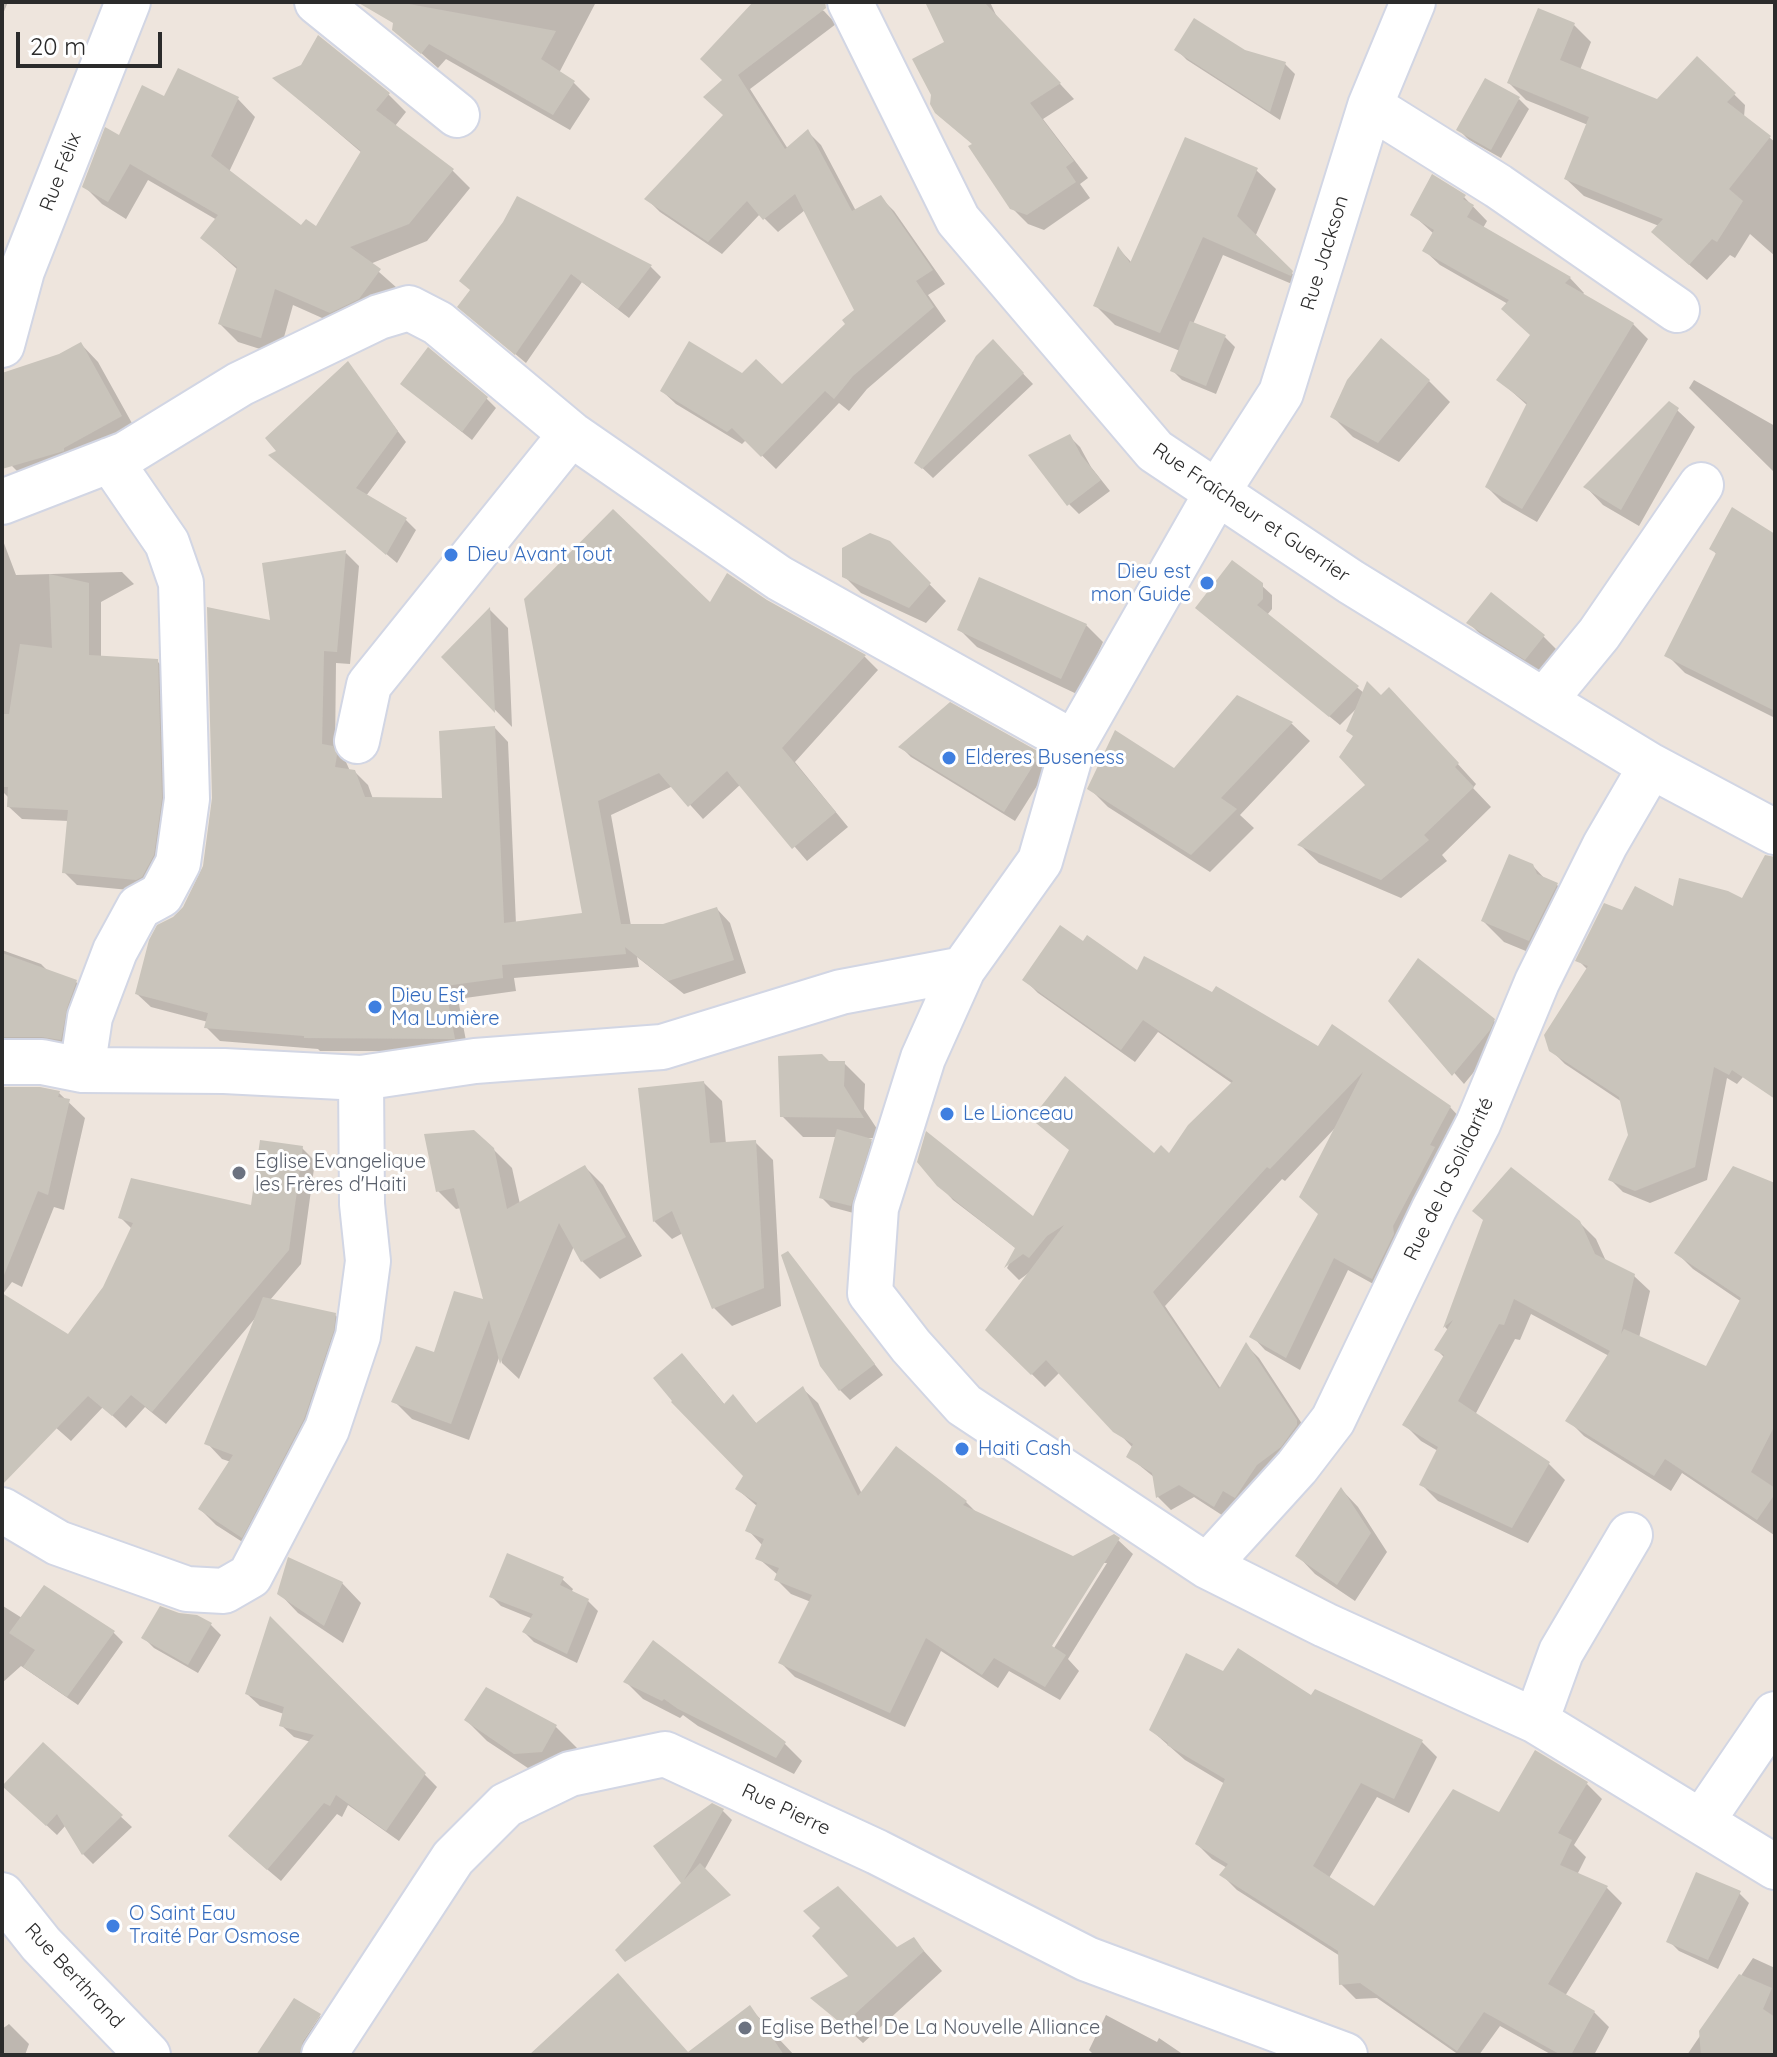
<!DOCTYPE html>
<meta charset="utf-8">
<style>
body{margin:0}
#map{position:relative;width:1777px;height:2057px;overflow:hidden;background:#eee5dd;font-family:Quicksand,sans-serif}
canvas{display:block}
.frame{position:absolute;inset:0;border:4px solid #2b2b2b;pointer-events:none}
.scale{position:absolute;left:16px;top:32px;width:146px;height:36px;box-sizing:border-box;border:4px solid #2b2b2b;border-top:0;padding-left:10px;font-size:24px;line-height:28px;white-space:nowrap;color:#2b2b2b;-webkit-text-stroke:6px #fff;paint-order:stroke}
</style>
<div id="map">
<canvas width="1777" height="2057"></canvas>
<div class="frame"></div>
<div class="scale">20 m</div>
</div>
<script>
const ctx = document.querySelector('canvas').getContext('2d');
ctx.lineJoin = 'round';
function paint(path, color) {
  ctx.fillStyle = color;
  ctx.fill(path, 'evenodd');
}
function toPath(rows) {
  const path = new Path2D();
  for (const r of rows) {
    path.moveTo(r[0], r[1]);
    for (let i = 2; i < r.length; i += 2) path.lineTo(r[i], r[i + 1]);
  }
  return path;
}
function trace(path, color, width, dash) {
  ctx.strokeStyle = color;
  ctx.lineWidth = width;
  ctx.lineCap = dash ? 'butt' : 'round';
  ctx.setLineDash(dash || []);
  ctx.stroke(path);
}
function label(font, color, halo, rows, align = 'center') {
  ctx.font = font + ' Quicksand,sans-serif';
  ctx.lineWidth = 6;
  ctx.setLineDash([]);
  ctx.textBaseline = 'middle';
  ctx.strokeStyle = halo;
  ctx.fillStyle = color;
  for (const [text, x, y, turn = 0] of rows) {
    ctx.save();
    ctx.translate(x, y);
    ctx.rotate((+turn || 0) * Math.PI / 180);
    ctx.textAlign = isNaN(turn) ? turn : align;
    if (halo) ctx.strokeText(text, 0, 0);
    ctx.fillText(text, 0, 0);
    ctx.restore();
  }
}
paint(toPath([
 [2,2,8,2,2,16],
 [399,2,596,2,559,73,574,83,590,99,570,130,446,59,438,68,394,29],
 [750,2,805,2,824,11,836,24,750,89,788,149,808,132,821,145,856,211,880,197,894,211,945,284,928,295,946,321,867,389,849,411,839,403,776,469,746,440,742,444,676,404,662,391,742,376,782,387,848,325,857,310,805,210,778,232,760,214,722,254,660,212,647,199,725,115,724,80,753,5],
 [947,2,990,2,1013,52,1037,59,1074,99,1043,119,1088,178,1080,184,1090,198,1044,230,1028,224,1012,208,974,145,947,43],
 [1574,25,1591,42,1580,70,1657,101,1697,58,1745,105,1744,117,1775,142,1775,256,1750,234,1735,258,1730,255,1707,280,1671,249,1659,226,1584,196,1566,179,1588,125,1526,100,1509,83],
 [1177,50,1244,52,1285,64,1295,74,1280,120,1187,60],
 [275,79,388,94,406,112,395,126,452,170,470,188,427,241,370,264,397,288,377,316,349,330,293,305,279,355,238,342,220,324,238,270,202,238,217,220,148,180,126,219,102,204,84,186,120,138,165,98,238,99,255,117,229,172,302,228,316,228,362,153],
 [1519,99,1529,109,1501,158,1469,140,1459,130],
 [1256,170,1276,189,1255,237,1311,292,1223,255,1193,324,1225,337,1235,347,1216,394,1182,380,1172,370,1180,351,1115,325,1096,306,1119,249,1132,263],
 [1464,197,1487,221,1483,228,1570,278,1584,293,1582,295,1633,324,1648,339,1537,522,1502,502,1487,487,1528,406,1499,380,1532,336,1508,304,1440,265,1425,251,1434,234,1412,214],
 [518,198,651,267,661,277,629,318,582,282,526,363,470,316,472,291],
 [993,342,1033,384,933,478,916,462],
 [81,344,98,362,138,434,30,484,12,466,2,435,2,375,60,356],
 [347,364,406,442,366,496,406,520,416,530,397,563,281,465,279,452],
 [1694,380,1775,426,1775,473,1689,388],
 [1429,381,1450,402,1399,462,1353,437,1332,416],
 [402,384,486,398,496,408,472,440],
 [1677,410,1695,427,1639,526,1603,505,1586,487],
 [1070,437,1080,447,1091,467,1110,491,1079,514,1069,504],
 [1775,537,1775,718,1685,673,1667,655,1717,555,1712,549],
 [2,538,16,575,122,572,134,584,101,602,101,658,157,661,170,674,174,812,150,892,77,885,64,872,69,821,22,819,9,807,10,799,2,791],
 [889,543,946,601,926,623,861,593,844,576],
 [346,553,359,566,350,664,336,663,335,751,346,762,350,771,354,771,368,785,373,799,444,800,495,728,508,742,516,924,584,915,526,599,710,605,766,602,865,657,878,670,795,762,848,827,807,861,741,784,703,819,673,786,611,815,631,926,663,926,717,909,730,923,746,973,684,994,637,957,639,967,514,978,516,991,458,999,468,1051,320,1051,318,1049,220,1041,206,1027,208,1022,151,1007,137,994,174,919,184,909,205,867,272,623],
 [1261,585,1272,595,1272,609,1267,615,1364,693,1381,697,1408,709,1476,784,1473,788,1491,807,1442,855,1447,861,1401,898,1319,863,1300,845,1368,785,1355,736,1358,707,1340,725,1208,618],
 [490,610,508,628,512,727,443,657],
 [1469,623,1543,636,1564,657,1547,680,1490,644],
 [1086,625,1103,642,1079,695,977,647,960,630],
 [1238,698,1292,724,1310,741,1240,815,1254,828,1210,872,1108,807,1090,789,1174,770],
 [950,705,1040,755,1050,765,1015,821,911,757,901,747],
 [1775,861,1775,1039,1737,1084,1727,1078,1707,1180,1650,1203,1623,1192,1610,1179,1630,1135,1622,1102,1565,1064,1551,1050,1588,970,1578,960,1622,913,1743,900],
 [1532,865,1546,880,1557,885,1578,905,1550,961,1504,942,1483,921],
 [2,950,41,964,48,971,76,982,88,993,73,1051,2,1050],
 [1137,973,1318,1048,1450,1107,1463,1121,1386,1291,1348,1270,1300,1370,1265,1350,1252,1336,1320,1215,1335,1128,1285,1181,1282,1179,1165,1306,1221,1389,1246,1345,1259,1358,1310,1436,1228,1519,1194,1497,1171,1510,1158,1497,1155,1478,1128,1456,1133,1448,1060,1372,1045,1387,987,1330,1030,1272,1019,1280,1007,1268,1017,1249,953,1200,939,1185,1034,1219,1154,1156,1169,1156,1233,1084,1158,1032,1135,1062,1038,993,1025,980],
 [1391,1001,1493,1020,1504,1030,1500,1040,1464,1084],
 [828,1063,844,1063,865,1084,864,1109,883,1138,868,1138,880,1150,861,1215,831,1207,821,1197,837,1137,803,1137,782,1116],
 [704,1083,722,1101,726,1144,755,1142,773,1160,781,1306,732,1326,714,1308,683,1233,672,1239,654,1221,640,1090],
 [2,1089,39,1089,59,1093,85,1118,64,1210,54,1207,22,1287,12,1282,2,1295,68,1336,105,1288,132,1229,120,1217,253,1207,302,1148,315,1161,301,1264,270,1300,335,1315,351,1330,258,1552,216,1525,200,1509,231,1462,222,1459,207,1443,257,1316,166,1424,145,1407,126,1428,103,1407,71,1441,2,1380],
 [493,1149,512,1168,520,1204,585,1167,603,1185,642,1256,600,1279,582,1261,574,1246,519,1379,502,1363,500,1355,469,1440,412,1419,394,1401,486,1302,461,1208,456,1209,438,1191],
 [1775,1185,1774,1535,1682,1473,1671,1491,1584,1436,1568,1420,1609,1356,1531,1314,1520,1340,1515,1339,1475,1415,1549,1464,1565,1480,1528,1543,1438,1501,1422,1485,1438,1451,1421,1441,1405,1425,1445,1358,1436,1349,1449,1331,1445,1327,1485,1221,1579,1222,1596,1239,1606,1261,1633,1275,1650,1291,1639,1338,1707,1368,1755,1311,1693,1269,1677,1253],
 [788,1253,883,1375,850,1400,840,1390],
 [696,1370,725,1405,733,1397,757,1424,803,1389,818,1403,862,1494,966,1502,978,1514,1073,1559,1118,1540,1133,1554,1068,1659,1079,1671,1060,1700,1009,1671,998,1688,941,1651,905,1727,795,1677,781,1663,811,1602,791,1594,776,1579,778,1575,758,1558,763,1546,748,1530,758,1507,737,1489,745,1476],
 [1102,1563,1107,1563,1049,1656,1045,1654],
 [1342,1490,1358,1507,1387,1552,1355,1601,1315,1574,1298,1556],
 [562,1579,573,1589,571,1593,588,1601,598,1611,577,1663,534,1642,524,1632,533,1619,501,1606,491,1596],
 [342,1583,361,1603,343,1643,298,1613,279,1593],
 [3,1606,22,1618,113,1632,123,1642,78,1705,21,1666,2,1683],
 [179,1615,196,1616,211,1625,221,1635,198,1673,154,1648,144,1638],
 [271,1620,437,1787,399,1841,348,1805,342,1817,337,1814,281,1881,243,1849,311,1742,294,1737,281,1725,284,1714,260,1706,247,1694],
 [1224,1674,1312,1698,1422,1742,1437,1757,1409,1813,1377,1797,1329,1878,1374,1908,1500,1814,1587,1784,1602,1799,1574,1845,1586,1857,1577,1875,1607,1888,1622,1903,1565,1996,1594,2012,1609,2027,1594,2055,1552,2055,1500,2026,1479,2055,1459,2055,1377,1998,1356,1999,1341,1984,1340,1956,1237,1890,1222,1875,1227,1868,1212,1859,1197,1844,1225,1784,1185,1760,1151,1730],
 [626,1682,785,1744,802,1761,794,1774,698,1726,683,1715,680,1718,643,1699],
 [486,1690,556,1727,577,1748,563,1772,537,1774,487,1741,466,1720],
 [43,1745,132,1827,93,1864,83,1854,66,1825,57,1835,15,1796],
 [722,1810,732,1820,692,1892,656,1847],
 [1739,1893,1749,1903,1718,1969,1679,1951,1669,1941],
 [914,1940,942,1971,863,2043,813,1998],
 [1753,1958,1775,1968,1775,2055,1687,2055],
 [750,2008,794,2055,567,2055,689,2054],
 [1106,2015,1157,2042,1159,2038,1184,2055,1094,2055,1089,2050],
 [320,2016,330,2026,312,2055,293,2055],
 [9,2024,29,2044,25,2055,2,2055,2,2029]
]), '#0003');
paint(toPath([
 [357,2,398,2,556,31,541,59,575,81,553,115,429,44,421,54,392,30,393,23],
 [753,2,825,2,826,8,738,75,785,149,808,129,852,211,881,195,933,270,916,281,934,307,853,376,834,399,825,391,761,457,732,428,727,432,660,391,689,341,742,373,756,359,782,384,845,324,842,320,854,310,795,194,763,220,747,201,708,242,644,199,723,115,703,97,722,80,700,59],
 [925,2,984,2,1061,83,1030,103,1074,161,1066,167,1076,182,1027,215,1010,209,968,146,972,144,935,113,930,104,931,95,912,59,944,42],
 [1538,8,1575,23,1560,60,1657,99,1697,56,1736,93,1727,102,1771,136,1729,189,1743,201,1717,242,1712,239,1689,265,1651,232,1663,219,1564,179,1589,117,1507,83],
 [1194,18,1245,50,1286,62,1270,112,1174,50],
 [318,35,390,93,376,110,454,169,409,224,350,247,381,269,359,299,330,313,275,289,261,338,218,324,237,267,200,238,218,215,130,164,108,202,82,187,105,127,119,135,142,85,164,96,178,68,239,97,211,156,301,225,306,219,316,226,361,151,272,78,301,65],
 [1485,78,1520,97,1491,150,1456,130],
 [1185,137,1258,168,1237,216,1293,271,1291,276,1203,237,1160,333,1093,306,1118,246,1130,263],
 [1432,174,1466,195,1463,199,1474,205,1467,217,1571,277,1565,283,1634,323,1522,509,1485,487,1527,403,1496,380,1530,335,1501,309,1509,300,1422,251,1434,230,1410,215],
 [517,196,652,265,618,309,571,274,515,355,457,307,470,290,459,281,503,222],
 [1190,321,1226,335,1206,386,1170,371],
 [1381,338,1430,380,1378,443,1330,417,1347,380],
 [993,339,1024,373,922,469,914,463,976,356],
 [81,342,122,416,64,448,64,451,2,469,2,373,59,354],
 [428,347,488,397,462,432,400,384],
 [348,361,398,431,356,488,407,518,386,555,268,455,276,451,265,438],
 [1669,401,1679,408,1621,510,1583,487],
 [1070,434,1081,455,1101,480,1067,506,1028,455],
 [1732,507,1775,534,1775,711,1664,656,1716,553,1709,549],
 [613,509,710,602,727,573,767,600,866,655,782,748,836,812,792,849,727,771,688,807,659,773,598,801,621,924,663,924,717,907,734,960,668,981,625,947,626,954,502,965,503,978,445,986,455,1039,304,1038,304,1036,204,1028,208,1013,135,994,149,940,157,925,173,917,183,907,203,866,212,798,207,607,270,620,262,563,346,550,337,652,324,651,322,744,333,746,337,755,335,767,355,770,365,797,442,798,439,731,495,726,504,923,582,913,524,599],
 [870,533,890,541,931,583,909,608,842,577,842,548],
 [1232,560,1263,583,1263,599,1257,605,1359,686,1329,717,1195,608],
 [49,574,89,583,89,655,158,659,162,798,154,855,142,877,136,880,62,873,68,810,7,807,8,787,2,787,2,714,9,714,20,644,52,648],
 [979,577,1087,624,1061,679,957,630],
 [1491,592,1545,635,1525,660,1466,623],
 [490,607,495,713,441,657],
 [1367,681,1381,695,1389,687,1459,763,1455,767,1474,787,1424,835,1429,840,1381,880,1297,845,1365,785,1339,757,1353,736,1346,731],
 [1237,695,1293,722,1221,798,1237,809,1191,855,1087,789,1115,730,1174,768],
 [950,702,1041,753,1004,812,898,747],
 [1509,854,1533,864,1537,874,1558,883,1529,941,1481,921],
 [1765,855,1775,857,1775,1099,1732,1070,1729,1075,1714,1067,1695,1167,1635,1191,1608,1180,1628,1135,1619,1097,1549,1051,1544,1035,1588,966,1575,961,1604,903,1622,910,1635,886,1673,906,1679,878,1728,891,1742,898],
 [1060,925,1083,941,1087,935,1137,970,1144,956,1212,992,1216,986,1318,1046,1332,1024,1451,1106,1430,1145,1435,1147,1393,1226,1394,1234,1372,1279,1334,1258,1286,1358,1249,1337,1318,1214,1299,1197,1363,1072,1270,1169,1267,1167,1153,1292,1219,1389,1246,1342,1297,1420,1297,1425,1281,1447,1257,1465,1235,1498,1223,1491,1214,1507,1179,1485,1156,1498,1152,1473,1126,1457,1133,1444,1113,1432,1046,1360,1031,1375,985,1330,1064,1225,1047,1236,1029,1258,1023,1254,1004,1268,1015,1248,937,1186,917,1162,926,1131,1033,1216,1069,1150,1031,1119,1065,1076,1154,1153,1161,1145,1169,1153,1188,1125,1233,1081,1143,1020,1121,1050,1022,980],
 [2,953,77,980,67,1008,61,1040,42,1037,2,1037],
 [1418,958,1495,1019,1490,1030,1452,1076,1388,1001],
 [822,1054,829,1061,845,1061,844,1086,864,1118,780,1117,778,1056],
 [704,1081,710,1143,756,1140,764,1288,712,1309,672,1211,653,1222,638,1088],
 [2,1087,40,1087,60,1091,58,1097,70,1099,48,1195,38,1191,4,1275],
 [837,1129,872,1139,851,1206,819,1198],
 [474,1130,494,1148,507,1209,585,1165,626,1237,581,1262,559,1223,500,1364,489,1320,451,1424,391,1402,416,1346,434,1352,454,1291,483,1299,454,1188,436,1192,424,1134],
 [260,1140,303,1146,289,1250,152,1412,131,1395,112,1416,88,1396,2,1485,2,1293,68,1334,103,1287,133,1223,118,1218,131,1178,251,1205],
 [1733,1166,1775,1183,1775,1425,1751,1472,1775,1488,1775,1494,1757,1520,1665,1459,1654,1476,1565,1421,1610,1351,1514,1299,1504,1325,1499,1324,1458,1401,1550,1462,1512,1528,1419,1485,1438,1447,1402,1425,1444,1355,1434,1350,1453,1320,1443,1328,1483,1220,1472,1211,1511,1167,1580,1221,1595,1254,1635,1274,1621,1334,1624,1329,1706,1366,1741,1298,1674,1253],
 [788,1251,875,1364,839,1391,820,1366,781,1255],
 [263,1297,336,1313,334,1330,304,1419,242,1538,198,1509,233,1455,204,1444],
 [682,1353,724,1404,733,1394,756,1423,803,1386,858,1496,896,1446,967,1501,963,1505,1073,1556,1114,1534,1120,1538,1052,1646,1066,1655,1045,1687,994,1658,982,1675,926,1638,890,1713,778,1663,812,1595,774,1580,779,1568,755,1559,764,1539,745,1531,757,1503,735,1489,743,1476,671,1402,672,1401,653,1378],
 [1341,1487,1371,1533,1337,1585,1295,1556],
 [507,1553,564,1577,560,1585,589,1599,567,1654,522,1632,533,1614,489,1597],
 [288,1557,343,1582,324,1626,277,1594],
 [44,1585,115,1631,67,1697,23,1667,35,1650,9,1633],
 [160,1606,179,1613,197,1615,212,1623,188,1665,141,1638],
 [270,1616,426,1773,386,1831,336,1795,330,1806,324,1803,267,1870,228,1836,314,1735,279,1726,284,1707,245,1694],
 [653,1640,786,1742,776,1758,678,1709,664,1699,662,1701,623,1682],
 [1238,1648,1311,1695,1315,1689,1423,1740,1394,1799,1361,1783,1313,1866,1374,1906,1453,1789,1499,1812,1535,1750,1588,1782,1558,1833,1572,1840,1560,1865,1608,1886,1548,1984,1595,2011,1571,2055,1561,2055,1484,2012,1457,2051,1360,1983,1339,1985,1338,1951,1219,1875,1228,1864,1195,1844,1225,1779,1167,1745,1168,1743,1149,1730,1186,1653,1223,1671],
 [486,1687,557,1725,542,1752,514,1754,464,1720],
 [43,1742,123,1815,82,1855,57,1814,46,1826,2,1786],
 [712,1803,724,1809,684,1880,700,1863,731,1895,625,1962,615,1950,681,1883,653,1846],
 [1696,1872,1741,1891,1708,1960,1666,1942],
 [838,1886,897,1947,914,1937,924,1951,843,2025,810,1998,848,1976,812,1936,820,1928,803,1911],
 [618,1973,688,2052,750,2005,784,2055,529,2055],
 [1739,1974,1772,1988,1763,2009,1775,2017,1775,2055,1701,2055,1699,2031],
 [294,1998,321,2014,303,2041,299,2055,256,2055]
]), '#c9c4bb');
const street = toPath([
 [317,2,457,115],
 [850,2,958,220,1155,451,1351,582,1544,701,1651,766,1775,832],
 [1413,2,1370,106,1281,393,1216,494,1074,743,1040,861,963,969,923,1058,876,1208,870,1293,911,1346,964,1405,1207,1566,1325,1625,1536,1721,1775,1867],
 [1370,106,1498,186,1677,310],
 [2,345,22,271,128,2],
 [2,502,126,454,240,384,379,317,409,308,438,323,571,434,779,578,1074,743],
 [1544,701,1599,634,1701,485],
 [357,741,369,685,571,434],
 [2,1062,42,1062,82,1070,224,1071,361,1078,475,1061,662,1047,841,992,963,969],
 [82,1070,90,1017,115,951,139,907,161,895,178,863,187,799,181,583,167,543,110,460],
 [2,1510,58,1543,187,1589,224,1591,250,1576,327,1429,358,1336,368,1261,362,1204,361,1078],
 [1207,1566,1297,1467,1333,1420,1434,1209,1478,1124,1537,982,1605,845,1651,766],
 [1536,1721,1561,1652,1630,1535],
 [1702,1821,1775,1714],
 [324,2055,453,1858,506,1805,570,1774,665,1754,877,1852,1087,1959,1345,2055]
]);
const secondary = toPath([
 [2,1895,41,1944,148,2055]
]);
trace(street, '#d2d6e4', 48);
trace(secondary, '#d2d6e4', 48);
trace(street, '#fff', 44);
trace(secondary, '#fff', 44);
for (const [x, y, r, color] of [
 [451,555,8,"#3f7fe0"],
 [1207,583,8,"#3f7fe0"],
 [949,758,8,"#3f7fe0"],
 [375,1007,8,"#3f7fe0"],
 [947,1114,8,"#3f7fe0"],
 [239,1173,8,"#6b7280"],
 [962,1449,8,"#3f7fe0"],
 [113,1926,8,"#3f7fe0"],
 [745,2028,8,"#6b7280"]
]) {
  const dot = new Path2D();
  dot.arc(x, y, r, 0, 2 * Math.PI);
  ctx.fillStyle = color;
  ctx.fill(dot);
  trace(dot, '#fff', 3);
}
label('20px', '#2b2b2b', '#fff', [
 ["Rue Félix",61,172,-69],
 ["Rue Jackson",1325,253,-73],
 ["Rue Fraîcheur et Guerrier",1251,513,34],
 ["Rue de la Solidarité",1449,1179,-64],
 ["Rue Pierre",786,1810,25],
 ["Rue Berthrand",74,1976,47]
]);
label('20px', '#366cbe', '#fff', [
 ["Dieu Avant Tout",467,555],
 ["Dieu est",1191,572,"right"],
 ["mon Guide",1191,595,"right"],
 ["Elderes Buseness",965,758],
 ["Dieu Est",391,996],
 ["Ma Lumière",391,1019],
 ["Le Lionceau",963,1114],
 ["Haiti Cash",978,1449],
 ["O Saint Eau",129,1914],
 ["Traité Par Osmose",129,1937]
], 'left');
label('20px', '#5b616d', '#fff', [
 ["Eglise Evangelique",255,1162],
 ["les Frères d'Haiti",255,1185],
 ["Eglise Bethel De La Nouvelle Alliance",761,2028]
], 'left');
</script>
